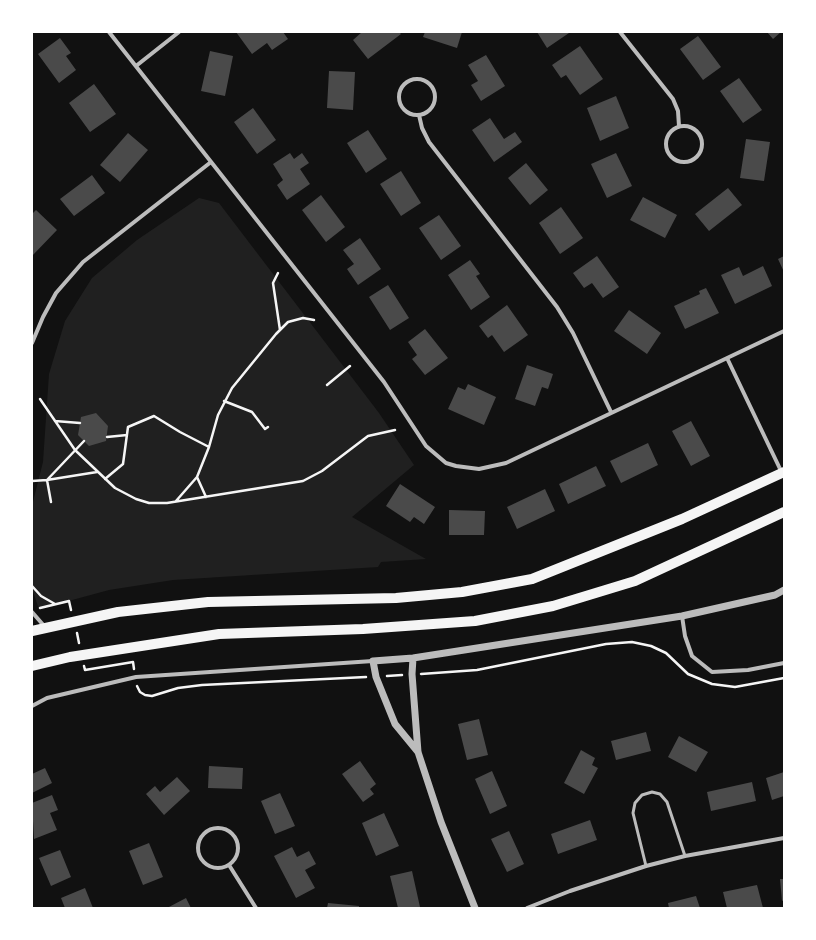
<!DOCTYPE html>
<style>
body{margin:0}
#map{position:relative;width:816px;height:940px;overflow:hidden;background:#111;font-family:"PT Sans Narrow",sans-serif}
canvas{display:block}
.frame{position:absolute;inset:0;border:33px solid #fff;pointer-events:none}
</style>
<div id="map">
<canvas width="816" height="940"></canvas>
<div class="frame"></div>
</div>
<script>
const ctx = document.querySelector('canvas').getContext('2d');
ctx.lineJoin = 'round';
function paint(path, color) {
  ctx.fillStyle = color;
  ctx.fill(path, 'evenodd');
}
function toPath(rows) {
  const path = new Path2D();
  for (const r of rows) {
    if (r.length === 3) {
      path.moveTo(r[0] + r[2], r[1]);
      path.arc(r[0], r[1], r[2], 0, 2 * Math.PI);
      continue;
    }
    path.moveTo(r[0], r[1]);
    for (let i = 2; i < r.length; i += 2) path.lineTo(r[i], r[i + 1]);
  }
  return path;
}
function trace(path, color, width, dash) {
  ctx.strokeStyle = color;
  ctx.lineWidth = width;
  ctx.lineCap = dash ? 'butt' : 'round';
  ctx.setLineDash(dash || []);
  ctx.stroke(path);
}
paint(toPath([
 [199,198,219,203,379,413,414,465,352,517,426,559,381,562,378,567,173,580,109,590,39,609,32,589,32,506,43,462,49,374,65,321,92,278,137,240]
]), '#202020');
paint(toPath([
 [236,32,283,32,288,39,272,50,267,43,252,54],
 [362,32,399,32,401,34,368,59,353,40],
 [425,32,462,32,457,48,423,37],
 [537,32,568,32,569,33,547,48],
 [767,32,781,32,773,39],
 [698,36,721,67,703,80,680,49],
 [60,38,71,53,66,56,76,70,59,83,38,54],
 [580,46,603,79,580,95,566,75,561,78,552,65],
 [210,51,233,56,225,96,201,91],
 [486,55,505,86,481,101,471,85,478,81,468,65],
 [329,71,355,72,353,110,327,108],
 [739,78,762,110,743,123,720,91],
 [94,84,116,114,90,132,69,103],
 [616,96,629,128,600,141,587,108],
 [253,108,276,140,257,154,234,122],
 [490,118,504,139,515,132,522,142,494,162,472,130],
 [368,130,387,159,366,173,347,143],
 [128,133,148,150,120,182,100,165],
 [746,139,770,142,764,181,740,178],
 [290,153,294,159,302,153,309,163,300,169,310,184,287,200,277,185,283,180,273,164],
 [616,153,632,186,607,198,591,164],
 [526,163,548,190,530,205,508,178],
 [401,171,421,203,401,216,380,184],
 [92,175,105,193,74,216,60,199],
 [728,188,742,205,709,231,695,214],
 [321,195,345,227,326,242,302,210],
 [643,197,677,215,665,238,630,220],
 [561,207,583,238,560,254,539,223],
 [36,210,57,230,32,256,32,214],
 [439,215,461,246,441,260,419,228],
 [360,238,381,269,358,285,347,269,354,264,343,250],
 [597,256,619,287,603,298,592,283,584,288,573,273],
 [784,256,784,272,778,259],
 [470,260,480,274,476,276,490,297,471,310,448,275],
 [763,266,772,286,735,304,721,275,739,267,743,276],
 [388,285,409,318,390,330,369,297],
 [706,288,719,313,685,329,674,306,700,294,699,291],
 [507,305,528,335,504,352,492,335,488,338,479,326],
 [629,310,661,333,647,354,614,331],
 [425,329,448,358,425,375,412,359,417,355,408,342],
 [527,365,553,374,548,389,542,387,535,406,515,399],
 [468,384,496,397,484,425,448,409,458,387,465,390],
 [96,413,108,426,106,441,89,446,78,435,81,417],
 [691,421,710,456,691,466,672,431],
 [648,443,658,465,621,483,610,461],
 [596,466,606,486,568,504,559,484],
 [400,484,435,507,424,524,414,517,410,522,386,506],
 [545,489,555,511,517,529,507,507],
 [449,510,485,511,484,535,449,535],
 [479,719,488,755,467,760,458,724],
 [646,732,651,751,616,760,611,741],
 [679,736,708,752,696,772,668,757],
 [581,750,595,758,592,765,598,768,584,794,564,783],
 [360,761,376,784,370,789,374,794,363,802,342,774],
 [209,766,243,768,242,789,208,788],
 [45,768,52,783,32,793,32,774],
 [492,771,507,806,490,814,475,779],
 [784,772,784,796,772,800,766,778],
 [177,777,190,791,164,815,146,794,155,786,160,792],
 [752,782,756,801,711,811,707,792],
 [280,793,295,826,275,834,261,801],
 [52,795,58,810,50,813,57,830,34,839,32,803],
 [384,813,399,846,376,856,362,823],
 [590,820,597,840,558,854,551,834],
 [509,831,524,864,507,872,491,839],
 [149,843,163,877,143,885,129,851],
 [292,847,297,857,309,851,316,864,305,870,315,888,296,898,274,856],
 [60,850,71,877,51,886,39,858],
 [412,871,420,907,398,908,390,876],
 [780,879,784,879,784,900,782,901],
 [757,885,763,908,727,908,723,892],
 [85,888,93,908,65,908,61,898],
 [696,896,700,908,669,908,668,903],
 [186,898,191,908,167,908],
 [328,903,359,906,359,908,327,908]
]), '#4a4a4a');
trace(toPath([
 [278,273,273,283,280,330],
 [327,385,350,366],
 [40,399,75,450,115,488,136,499,149,503,167,503,303,481,322,471,368,436,395,430],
 [224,401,252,412,265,429,268,427],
 [55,421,80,423],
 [107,437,127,435],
 [105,479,123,464,128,427,154,416,180,432,209,447],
 [32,481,47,480,84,441],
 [206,497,197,477,209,447,218,415,232,388,276,334,288,322,303,318,314,320],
 [176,501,197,477],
 [51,502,47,480,97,472],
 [32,586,41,596,55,604],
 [40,608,69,601,71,610],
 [77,633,79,643],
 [84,666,85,670,133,662,134,669],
 [421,674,477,670,606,644,632,642,651,646,666,653,688,674,712,684,735,687,784,678],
 [387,676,402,675],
 [137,686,140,692,145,695,152,696,178,688,202,685,366,677]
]), '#f5f5f5', 2.5);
trace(toPath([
 [646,866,633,813,635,803,642,795,652,792,660,794,667,802,685,856]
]), '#bcbcbc', 3);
trace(toPath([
 [109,32,384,382,426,446,446,463,456,466,479,469,506,463,784,331],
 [620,32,673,99,678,111,679,126],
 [136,66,179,32],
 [417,97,18],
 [419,115,422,128,429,142,557,307,573,333,611,412],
 [684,144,18],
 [32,343,43,317,56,293,83,262,211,162],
 [727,358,782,473],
 [32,612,45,627],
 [682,616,685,636,692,656,712,672,748,670,784,663],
 [32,706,47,698,136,677,373,661],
 [218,848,20],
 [229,865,256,908],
 [527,908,570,891,646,866,685,856,784,838]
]), '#bcbcbc', 4);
trace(toPath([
 [413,658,412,674,418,752,441,822,475,908],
 [418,752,395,724,376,677,373,661,413,658,682,616,775,595,784,590]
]), '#bcbcbc', 7);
trace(toPath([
 [32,631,118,612,208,602,396,598,462,592,532,579,682,519,784,472],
 [32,666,70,657,219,634,363,629,475,621,553,606,635,581,784,512]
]), '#f5f5f5', 10);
</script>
